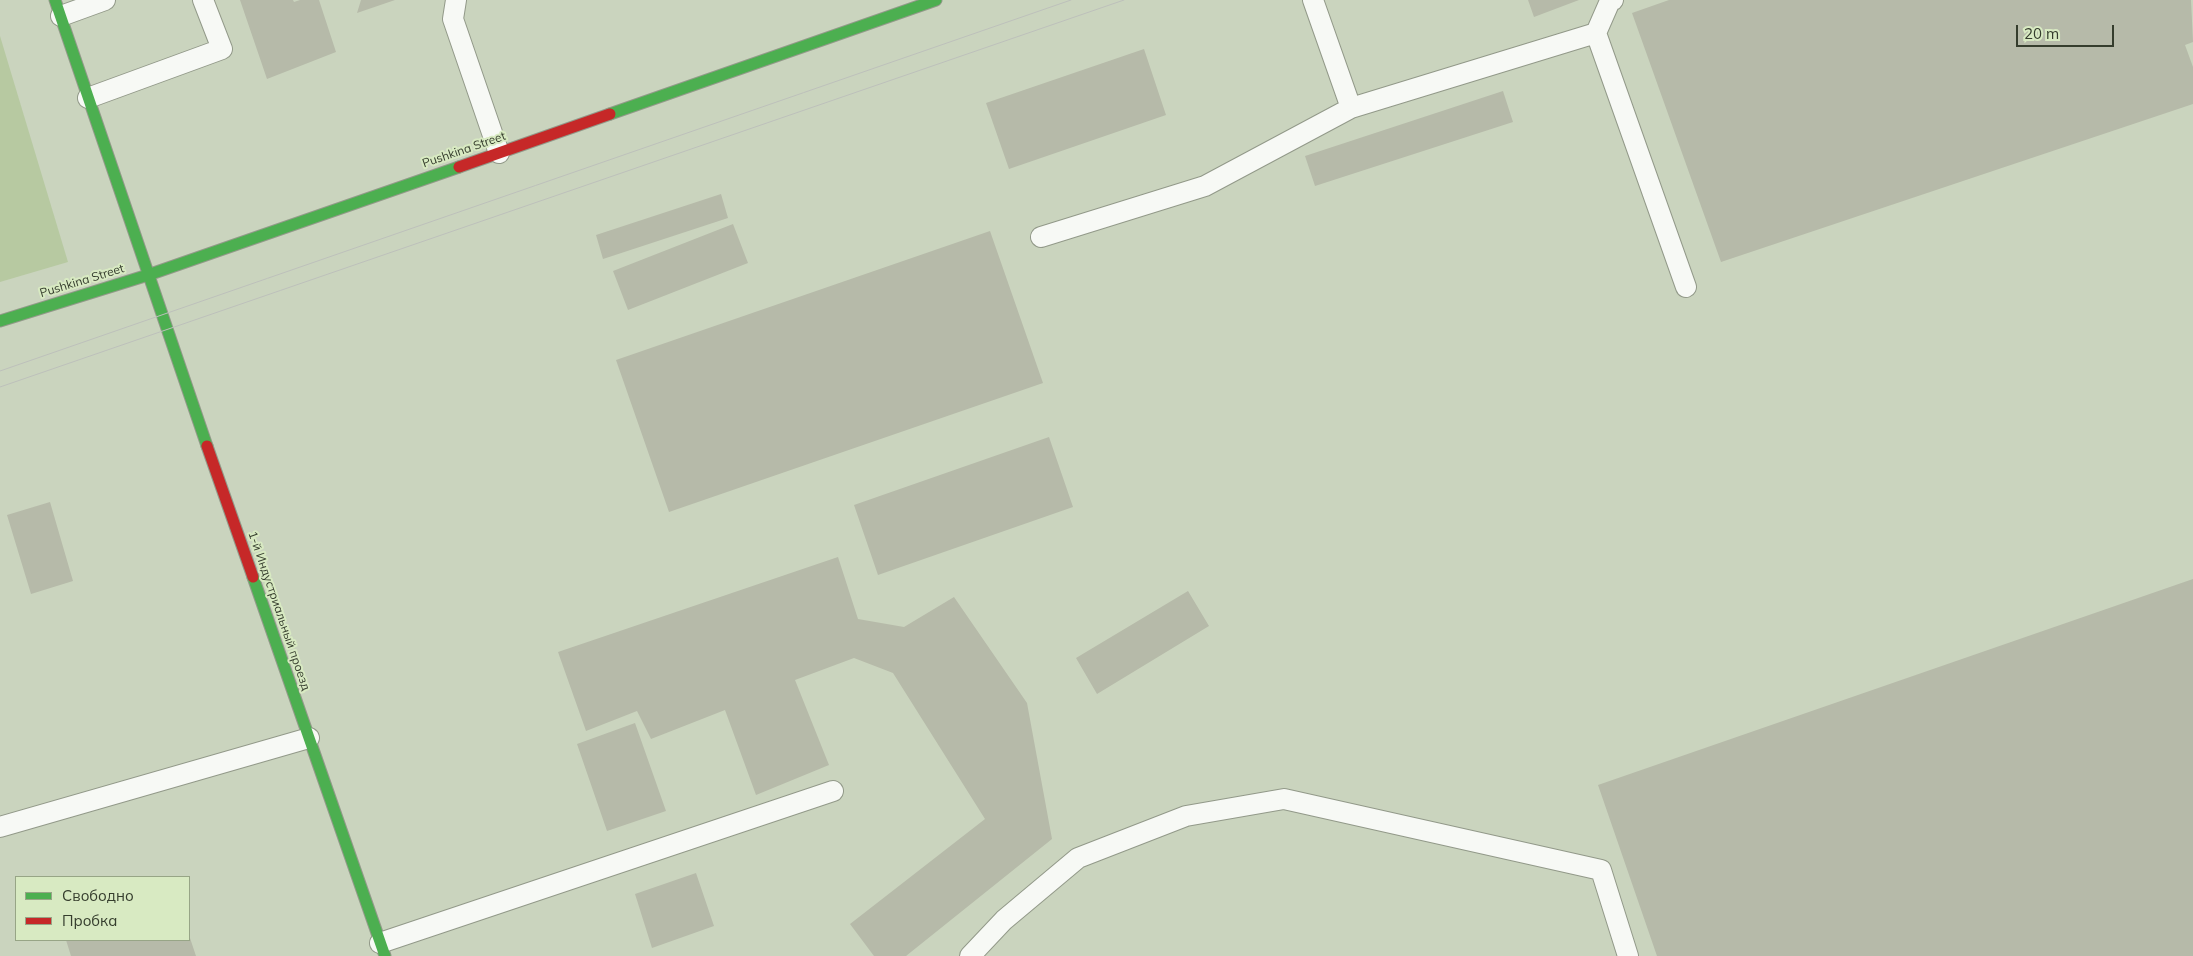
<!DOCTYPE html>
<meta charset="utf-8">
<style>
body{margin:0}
#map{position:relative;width:2193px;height:956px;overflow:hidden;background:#cad4be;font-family:Mulish,sans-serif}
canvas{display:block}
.legend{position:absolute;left:15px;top:876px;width:175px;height:65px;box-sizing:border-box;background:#d8eac2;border:1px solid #97a586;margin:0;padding:6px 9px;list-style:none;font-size:15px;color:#353d2d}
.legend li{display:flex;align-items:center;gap:10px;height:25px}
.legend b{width:25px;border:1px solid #97a586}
.scale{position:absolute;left:2016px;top:25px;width:98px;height:22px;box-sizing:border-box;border:2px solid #353d2d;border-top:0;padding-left:6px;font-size:15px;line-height:18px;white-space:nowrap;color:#353d2d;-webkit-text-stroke:4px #d8eac2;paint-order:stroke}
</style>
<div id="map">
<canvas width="2193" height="956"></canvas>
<ul class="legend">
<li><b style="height:6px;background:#4caf50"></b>Свободно</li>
<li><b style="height:6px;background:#c62828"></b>Пробка</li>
</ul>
<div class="scale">20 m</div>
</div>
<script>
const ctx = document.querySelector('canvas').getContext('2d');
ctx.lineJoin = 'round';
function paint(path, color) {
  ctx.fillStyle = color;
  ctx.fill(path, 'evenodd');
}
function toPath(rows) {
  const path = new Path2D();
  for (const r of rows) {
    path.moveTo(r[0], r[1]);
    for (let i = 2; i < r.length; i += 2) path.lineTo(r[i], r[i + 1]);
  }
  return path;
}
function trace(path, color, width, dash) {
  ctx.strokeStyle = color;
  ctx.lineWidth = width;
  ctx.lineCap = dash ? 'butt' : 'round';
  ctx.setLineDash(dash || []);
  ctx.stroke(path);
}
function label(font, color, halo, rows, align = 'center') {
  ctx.font = font + ' Mulish,sans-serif';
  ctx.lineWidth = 4;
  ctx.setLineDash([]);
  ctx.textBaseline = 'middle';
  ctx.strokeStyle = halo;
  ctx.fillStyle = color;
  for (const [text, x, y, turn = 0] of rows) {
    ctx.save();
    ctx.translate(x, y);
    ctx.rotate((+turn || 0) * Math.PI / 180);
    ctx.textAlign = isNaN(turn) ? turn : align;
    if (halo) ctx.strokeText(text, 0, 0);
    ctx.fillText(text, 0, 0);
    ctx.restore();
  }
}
paint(toPath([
 [0,36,68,262,0,282]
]), '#b7c9a1');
paint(toPath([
 [240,0,293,0,294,2,300,0,319,0,336,52,267,79],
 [361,0,395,0,357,13],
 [1528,0,1579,0,1534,17],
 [1669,0,2191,0,2193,42,2185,45,2193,67,2193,104,1721,262,1632,13],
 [1144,49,1166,115,1009,169,986,103],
 [1503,91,1513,122,1315,186,1305,156],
 [721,194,728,218,603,259,596,235],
 [733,224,748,263,628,310,613,271],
 [990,231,1043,383,669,512,616,360],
 [1049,437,1073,507,878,575,854,505],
 [50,502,73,581,31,594,7,515],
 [838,557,858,619,904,627,954,597,1027,703,1052,839,906,956,874,956,850,924,985,819,893,673,854,658,795,680,829,765,756,795,725,710,651,739,637,711,586,731,558,652],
 [2193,579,2193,956,1657,956,1598,785],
 [1188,591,1209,626,1097,694,1076,658],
 [635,723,666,811,607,831,577,744],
 [696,873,714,926,652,948,635,894],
 [189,935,196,956,71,956,66,940,189,940]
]), '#b6baa9');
const lane = toPath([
 [456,0,453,19,499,153],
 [1313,0,1351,108],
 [61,16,105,0],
 [1596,33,1610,1,1613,0],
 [88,98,222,49,203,0],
 [1041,237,1205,186,1351,108,1596,33,1686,287],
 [0,827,309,738],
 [380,943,833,791],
 [970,956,1004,920,1078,858,1186,816,1284,799,1601,870,1628,956]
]);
const fast = toPath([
 [55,0,207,446],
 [610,114,936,0],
 [0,321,148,275,459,167],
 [253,577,385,956]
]);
const jam = toPath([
 [459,167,610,114],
 [207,446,253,577]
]);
trace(lane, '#929989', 22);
trace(fast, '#929989', 13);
trace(jam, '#929989', 13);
trace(lane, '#f7f9f5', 20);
trace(fast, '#4caf50', 11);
trace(jam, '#c62828', 11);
trace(toPath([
 [0,371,1071,0],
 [0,387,1124,0]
]), '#bdc0bb', 1);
label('12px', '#353d2d', '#d8eac2', [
 ["Pushkina Street",464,150,-19],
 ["Pushkina Street",82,281,-17],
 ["1-й Индустриальный проезд",279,611,71]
]);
</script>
